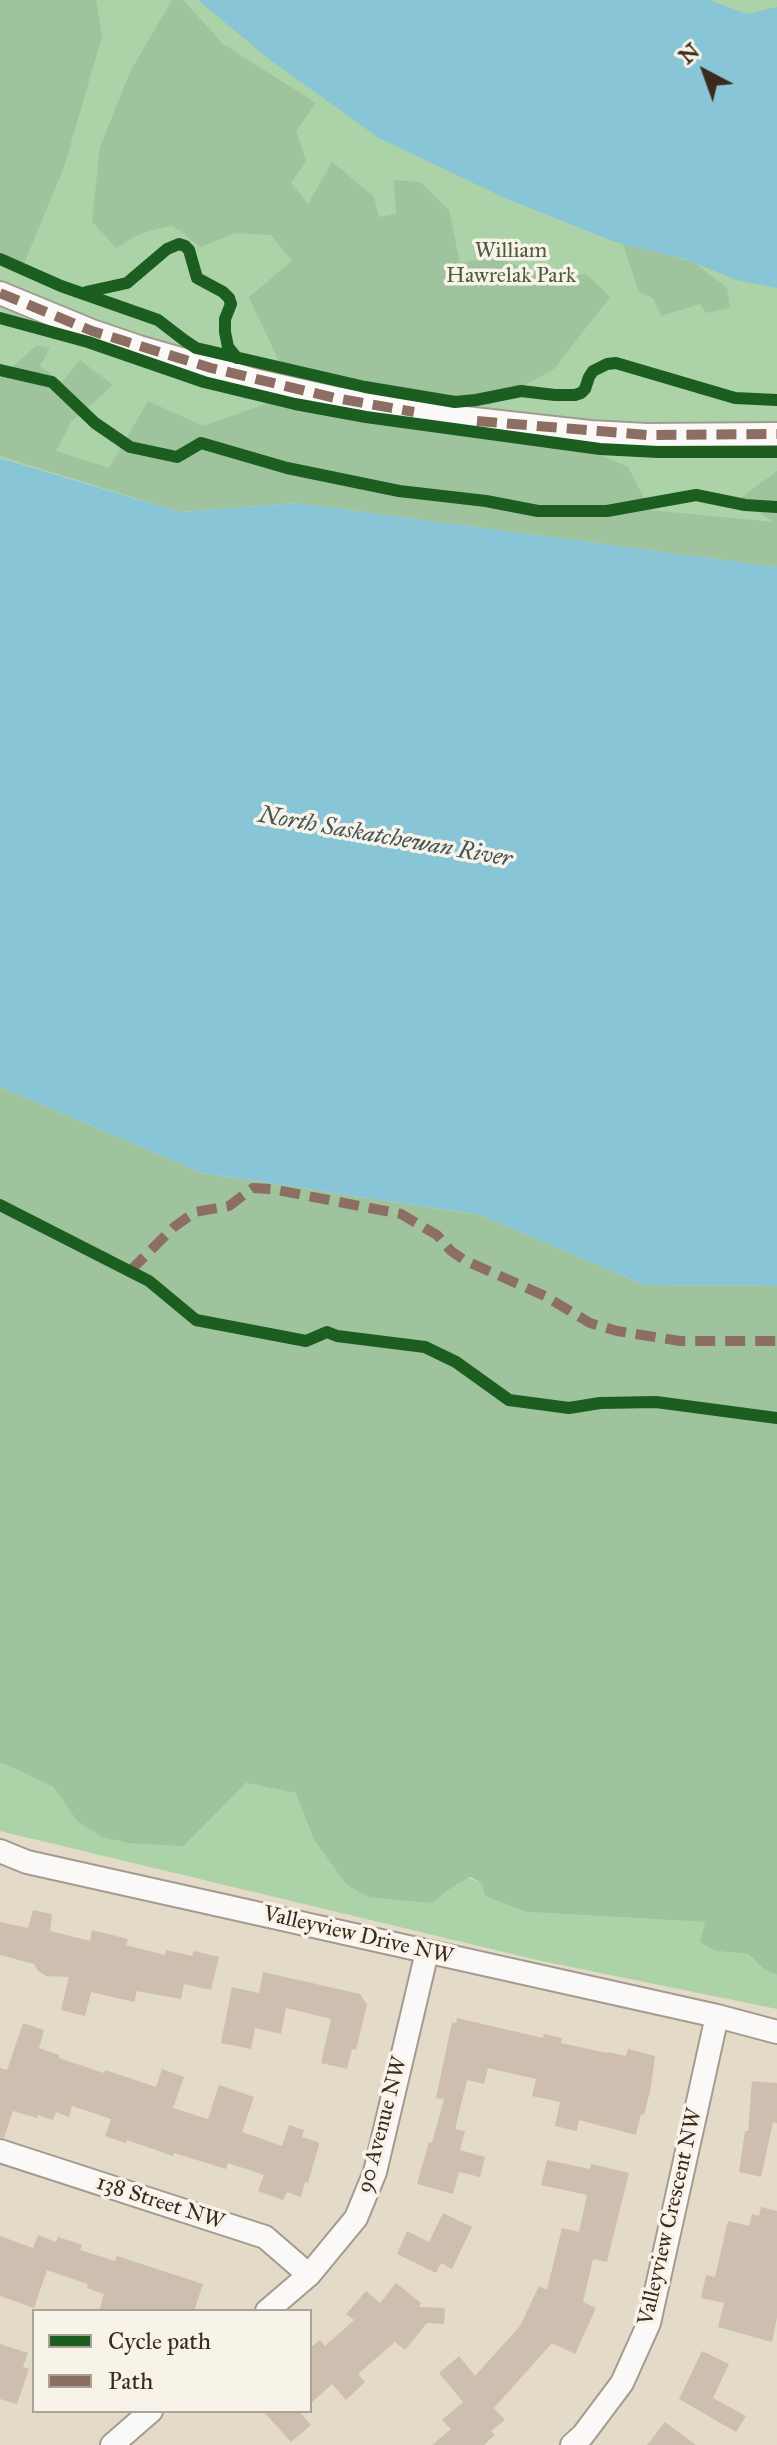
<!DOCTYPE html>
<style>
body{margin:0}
#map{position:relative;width:777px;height:2445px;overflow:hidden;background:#e4dac8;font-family:"IM FELL Great Primer",serif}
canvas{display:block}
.legend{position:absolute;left:32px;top:2309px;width:280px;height:104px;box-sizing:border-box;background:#f7f3e8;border:2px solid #aca397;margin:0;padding:10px 14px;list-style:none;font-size:24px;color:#3b2a1e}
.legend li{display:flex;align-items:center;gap:16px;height:40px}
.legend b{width:40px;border:2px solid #aca397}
.north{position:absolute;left:665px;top:32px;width:80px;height:80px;-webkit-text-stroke:6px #f7f3e8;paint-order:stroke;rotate:319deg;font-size:22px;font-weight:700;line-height:32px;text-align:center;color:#3b2a1e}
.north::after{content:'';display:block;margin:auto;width:28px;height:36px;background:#3b2a1e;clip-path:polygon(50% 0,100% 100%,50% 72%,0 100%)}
</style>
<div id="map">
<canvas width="777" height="2445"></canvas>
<ul class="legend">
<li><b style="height:10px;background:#1b5e20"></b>Cycle path</li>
<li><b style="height:10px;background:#8d6e63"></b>Path</li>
</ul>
<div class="north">N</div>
</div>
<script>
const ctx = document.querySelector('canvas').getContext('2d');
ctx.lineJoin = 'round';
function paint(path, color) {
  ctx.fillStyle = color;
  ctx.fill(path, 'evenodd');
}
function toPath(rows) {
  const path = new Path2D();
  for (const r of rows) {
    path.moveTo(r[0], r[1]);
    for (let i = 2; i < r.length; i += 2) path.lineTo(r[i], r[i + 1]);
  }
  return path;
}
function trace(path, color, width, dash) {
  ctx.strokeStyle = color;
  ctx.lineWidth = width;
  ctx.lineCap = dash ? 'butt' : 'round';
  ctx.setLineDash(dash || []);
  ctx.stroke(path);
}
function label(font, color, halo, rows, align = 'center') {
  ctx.font = font + ' "IM FELL Great Primer",serif';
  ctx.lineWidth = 7;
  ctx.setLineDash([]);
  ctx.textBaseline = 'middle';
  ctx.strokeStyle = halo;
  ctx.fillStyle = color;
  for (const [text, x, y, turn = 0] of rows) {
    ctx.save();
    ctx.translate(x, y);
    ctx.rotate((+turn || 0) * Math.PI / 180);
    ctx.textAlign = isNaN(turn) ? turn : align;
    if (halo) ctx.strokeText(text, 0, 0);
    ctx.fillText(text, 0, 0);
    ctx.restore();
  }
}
paint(toPath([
 [0,0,777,0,777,567,296,503,181,512,0,458],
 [0,1763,7,1765,53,1787,77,1821,184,1846,246,1783,297,1793,314,1840,346,1884,432,1903,454,1886,468,1878,483,1883,527,1912,705,1922,701,1942,715,1951,748,1954,765,1970,777,1975,777,2009,537,1960,0,1831]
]), '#acd2a7');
paint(toPath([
 [0,0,96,0,102,36,64,167,23,266,0,258],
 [172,0,183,0,223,44,316,103,296,131,306,161,291,183,308,204,332,162,374,197,379,217,396,214,394,180,420,182,449,210,460,263,498,257,543,278,586,274,610,297,554,369,489,405,447,403,438,433,585,449,628,467,650,510,773,522,741,498,777,471,777,567,296,503,181,512,0,456,0,378,37,345,50,348,40,366,62,382,80,360,113,385,71,422,56,451,109,468,148,401,203,426,265,404,283,370,249,297,292,261,271,235,235,233,201,247,172,225,139,234,116,248,92,221,100,147,130,72],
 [622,241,695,263,727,288,730,308,706,313,700,304,661,316,653,298,639,292],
 [0,1087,202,1173,480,1215,644,1285,777,1286,777,1975,765,1970,748,1954,715,1951,700,1942,705,1922,527,1912,485,1896,482,1883,470,1877,454,1886,432,1903,368,1897,346,1884,314,1840,296,1793,246,1783,184,1846,129,1843,102,1837,77,1821,53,1787,7,1765,0,1763]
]), '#9fc39c');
paint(toPath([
 [198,0,709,0,747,14,777,7,777,288,737,280,685,259,615,242,507,199,379,138,269,59],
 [0,458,181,512,296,503,777,567,777,1286,644,1285,480,1215,202,1173,0,1087]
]), '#88c6d7');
paint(toPath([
 [33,1910,52,1914,50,1931,90,1941,92,1930,128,1939,126,1945,165,1955,166,1950,192,1956,194,1951,219,1957,211,1990,184,1984,181,1999,137,1991,134,2002,91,1992,85,2016,61,2010,69,1977,46,1976,38,1971,34,1964,0,1955,0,1922,28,1928],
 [263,1972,360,1994,367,2005,356,2050,352,2049,347,2069,321,2063,331,2019,286,2008,281,2034,255,2028,251,2049,221,2043,232,1987,259,1993],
 [457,2018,543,2038,544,2034,562,2038,561,2043,607,2053,608,2052,626,2056,628,2049,655,2056,651,2087,644,2115,641,2114,636,2135,579,2120,577,2131,555,2126,560,2102,532,2096,536,2079,488,2068,484,2084,467,2080,455,2129,465,2131,460,2150,485,2157,480,2177,459,2172,453,2194,417,2184,429,2142,432,2143,444,2099,436,2098,452,2022,456,2023],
 [23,2023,44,2030,39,2048,59,2055,59,2058,104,2073,105,2070,156,2087,162,2069,184,2077,173,2108,208,2119,219,2085,254,2097,242,2132,282,2146,289,2125,304,2130,302,2137,318,2142,319,2145,308,2183,305,2182,301,2197,287,2192,283,2200,258,2191,264,2175,228,2163,226,2169,174,2153,173,2156,127,2140,126,2143,105,2136,111,2119,72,2106,69,2117,56,2112,53,2120,38,2115,37,2118,13,2111,4,2138,0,2137,0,2068,7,2070],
 [752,2081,777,2083,777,2123,773,2122,761,2177,739,2172,745,2131,748,2131],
 [547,2160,590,2169,591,2164,629,2173,607,2262,593,2259,583,2302,596,2308,575,2354,552,2343,494,2408,505,2420,491,2431,495,2435,484,2445,432,2445,451,2429,442,2420,463,2402,439,2373,459,2356,475,2376,520,2326,539,2286,547,2290,562,2228,579,2232,587,2195,541,2185],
 [761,2207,777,2211,777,2317,772,2342,718,2327,724,2303,701,2298,706,2275,715,2277,728,2221,749,2226,752,2214,759,2216],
 [443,2213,472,2227,452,2269,441,2263,436,2273,397,2254,407,2231,429,2242],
 [38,2235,56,2242,58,2237,82,2245,80,2250,115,2261,117,2256,203,2284,194,2311,99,2311,104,2294,87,2288,88,2284,47,2270,34,2308,0,2296,0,2236,33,2248],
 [396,2283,421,2303,419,2307,445,2308,444,2324,427,2323,405,2350,395,2342,358,2374,365,2382,346,2400,332,2384,310,2404,310,2348,320,2340,325,2346,354,2320,346,2314,366,2291,380,2303],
 [0,2344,28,2353,23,2367,29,2369,17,2404,0,2399],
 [702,2351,729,2364,713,2398,746,2416,736,2432,679,2399],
 [263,2411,299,2411,311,2425,291,2442],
 [665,2422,696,2445,647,2445]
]), '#cdbeb0');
const minor = toPath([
 [0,293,92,331,139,347,258,381,335,398,420,413,590,432,647,435,777,434],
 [0,1851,27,1862,717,2016,777,2032],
 [0,2151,265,2237,309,2275],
 [267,2311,309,2275,356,2218,375,2172,427,1952],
 [112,2445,151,2411],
 [572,2445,583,2435,622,2383,649,2323,717,2016]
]);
trace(minor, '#a39b90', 26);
trace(minor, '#fbf9f7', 22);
trace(toPath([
 [0,293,92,331,211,368,335,398,414,412],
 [477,421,647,435,777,434],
 [130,1271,174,1227,195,1212,229,1206,253,1188,272,1189,401,1214,437,1235,451,1251,464,1260,545,1296,590,1323,617,1331,680,1341,777,1341]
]), '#8d6e63', 10, [20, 10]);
trace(toPath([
 [0,259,61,286,158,320,184,340,196,348,365,387,455,402,476,400,521,391,555,395,575,395,581,393,585,389,589,377,593,371,607,364,616,363,735,398,777,400],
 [86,292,127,283,167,249,179,244,185,246,189,250,197,278,223,292,229,298,231,304,225,319,225,332,228,347,237,358],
 [0,318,88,342,204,382,295,404,366,417,600,449,658,452,777,452],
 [0,370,52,382,95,423,130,447,177,457,201,443,287,468,399,491,486,501,538,511,607,511,696,495,745,505,777,507],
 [0,1205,149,1281,196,1320,306,1341,327,1332,337,1336,425,1347,456,1362,509,1400,569,1408,600,1403,656,1402,777,1418]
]), '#1b5e20', 12);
label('22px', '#4f5b3f', '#f7f3e8', [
 ["William",511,252],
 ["Hawrelak Park",511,277]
]);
label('22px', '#3b2a1e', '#f7f3e8', [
 ["Valleyview Drive NW",358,1936,13],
 ["90 Avenue NW",383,2125,-75],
 ["138 Street NW",160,2203,18],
 ["Valleyview Crescent NW",671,2217,-77]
]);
label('italic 24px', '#465658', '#f7f3e8', [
 ["North Saskatchewan River",385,838,10]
]);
</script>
